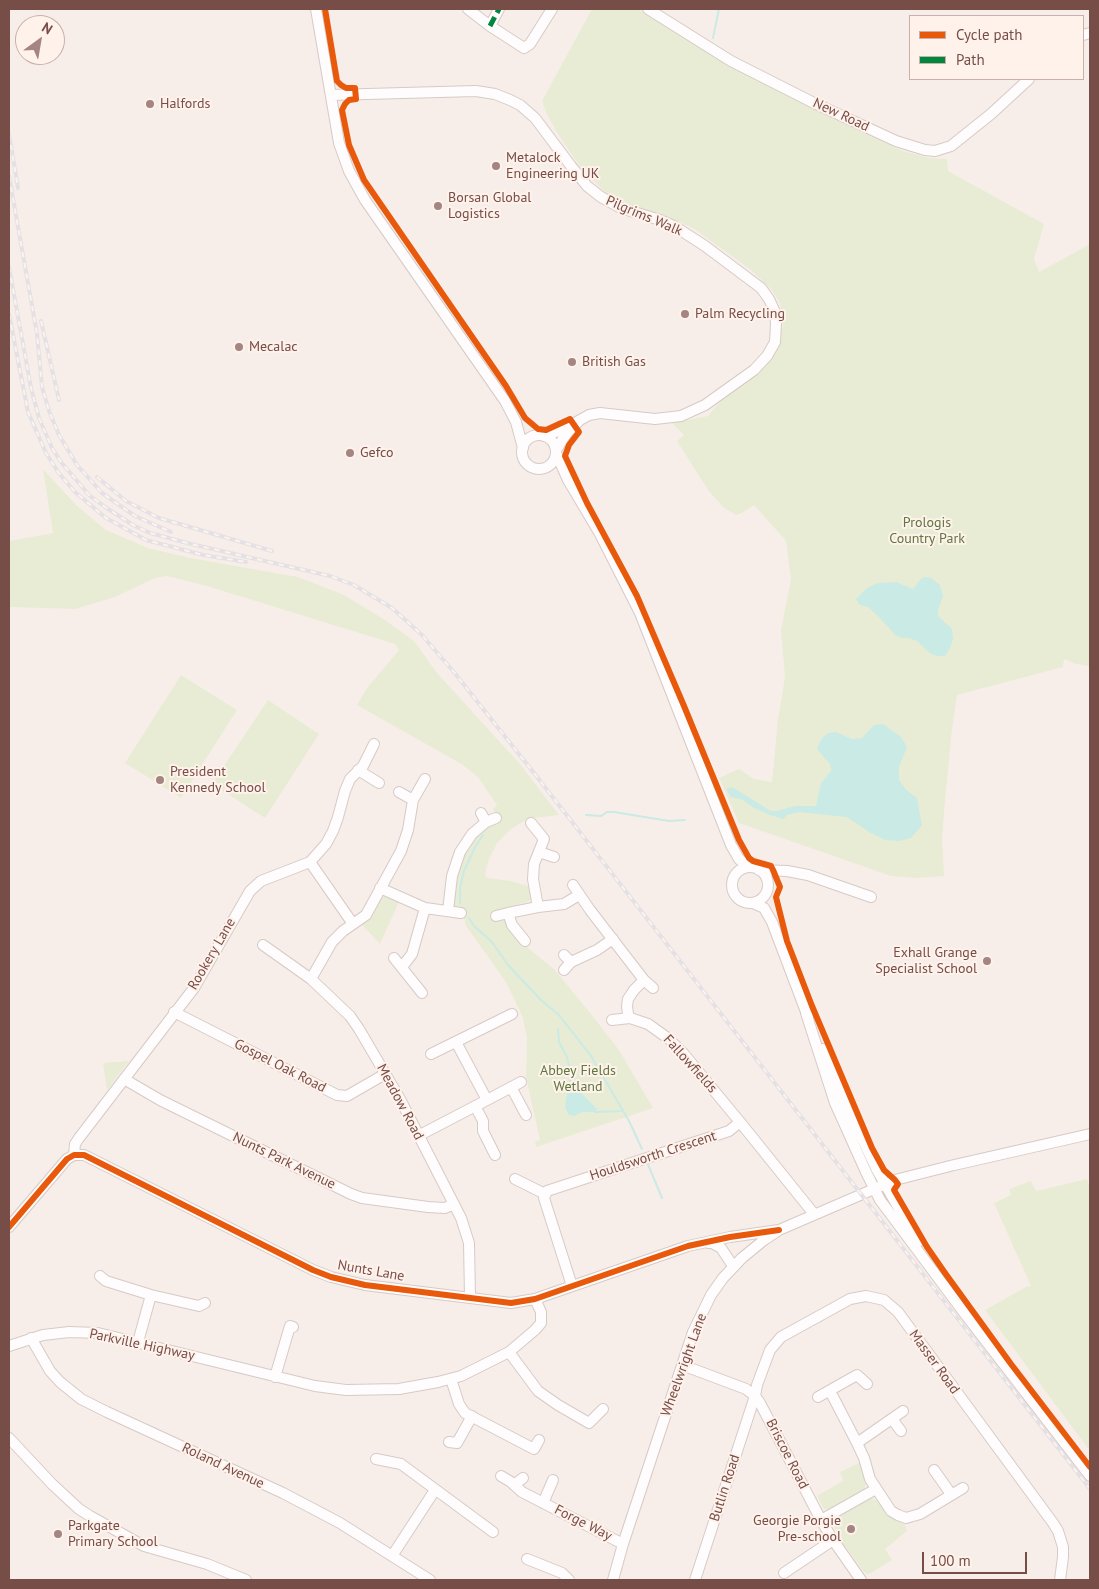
<!DOCTYPE html>
<style>
body{margin:0}
#map{position:relative;width:1099px;height:1589px;overflow:hidden;background:#f7eeea;font-family:"PT Sans",sans-serif}
canvas{display:block}
.frame{position:absolute;inset:0;border:10px solid #774d48;pointer-events:none}
.legend{position:absolute;left:909px;top:15px;width:175px;height:65px;box-sizing:border-box;background:#fff2eb;border:1px solid #c9b0aa;margin:0;padding:6px 9px;list-style:none;font-size:15px;color:#774d48}
.legend li{display:flex;align-items:center;gap:10px;height:25px}
.legend b{width:25px;border:1px solid #c9b0aa}
.north{position:absolute;left:15px;top:15px;width:50px;height:50px;box-sizing:border-box;background:#fff2eb;border:1px solid #c9b0aa;border-radius:50%;rotate:32deg;font-size:14px;font-weight:700;line-height:20px;text-align:center;color:#774d48}
.north::after{content:'';display:block;margin:auto;width:18px;height:22px;background:#a48581;clip-path:polygon(50% 0,100% 100%,50% 72%,0 100%)}
.scale{position:absolute;left:922px;top:1552px;width:105px;height:22px;box-sizing:border-box;border:2px solid #774d48;border-top:0;padding-left:6px;font-size:15px;line-height:18px;white-space:nowrap;color:#774d48;-webkit-text-stroke:4px #fff2eb;paint-order:stroke}
</style>
<div id="map">
<canvas width="1099" height="1589"></canvas>
<div class="frame"></div>
<ul class="legend">
<li><b style="height:6px;background:#e8590c"></b>Cycle path</li>
<li><b style="height:6px;background:#00873e"></b>Path</li>
</ul>
<div class="north">N</div>
<div class="scale">100 m</div>
</div>
<script>
const ctx = document.querySelector('canvas').getContext('2d');
ctx.lineJoin = 'round';
function paint(path, color) {
  ctx.fillStyle = color;
  ctx.fill(path, 'evenodd');
}
function toPath(rows) {
  const path = new Path2D();
  for (const r of rows) {
    if (r.length === 3) {
      path.moveTo(r[0] + r[2], r[1]);
      path.arc(r[0], r[1], r[2], 0, 2 * Math.PI);
      continue;
    }
    path.moveTo(r[0], r[1]);
    for (let i = 2; i < r.length; i += 2) path.lineTo(r[i], r[i + 1]);
  }
  return path;
}
function trace(path, color, width, dash) {
  ctx.strokeStyle = color;
  ctx.lineWidth = width;
  ctx.lineCap = dash ? 'butt' : 'round';
  ctx.setLineDash(dash || []);
  ctx.stroke(path);
}
function label(font, color, halo, rows, align = 'center') {
  ctx.font = font + ' "PT Sans",sans-serif';
  ctx.lineWidth = 4;
  ctx.setLineDash([]);
  ctx.textBaseline = 'middle';
  ctx.strokeStyle = halo;
  ctx.fillStyle = color;
  for (const [text, x, y, turn = 0] of rows) {
    ctx.save();
    ctx.translate(x, y);
    ctx.rotate((+turn || 0) * Math.PI / 180);
    ctx.textAlign = isNaN(turn) ? turn : align;
    if (halo) ctx.strokeText(text, 0, 0);
    ctx.fillText(text, 0, 0);
    ctx.restore();
  }
}
paint(toPath([
 [592,9,638,9,720,60,803,104,903,151,929,158,947,159,948,171,1044,224,1034,259,1039,272,1090,244,1090,666,1076,664,1064,659,1063,667,957,695,952,729,945,801,942,838,944,876,916,878,891,876,739,823,719,778,739,769,754,779,772,782,778,719,785,677,781,630,791,579,786,541,754,505,742,513,736,515,723,507,708,490,677,441,684,435,672,423,708,416,783,328,782,318,780,303,772,290,751,270,693,228,662,215,637,207,606,193,580,167,556,131,546,112,542,101],
 [43,469,76,505,106,530,148,548,190,558,298,577,344,595,385,620,414,641,437,673,520,764,559,815,534,818,522,822,510,830,497,843,489,859,485,874,487,878,511,881,528,886,531,898,530,901,503,909,507,927,528,948,555,970,591,1014,619,1050,653,1108,536,1147,535,1142,540,1140,526,1077,527,1038,523,1018,506,982,466,926,461,908,454,906,456,882,463,858,471,843,480,833,500,819,493,809,497,805,478,777,463,765,357,705,367,688,399,650,395,644,207,586,167,576,155,578,115,597,75,609,9,607,9,541,53,533],
 [181,675,237,710,181,798,125,763],
 [268,700,319,734,265,818,212,784],
 [385,896,399,902,380,944,362,925,371,916,379,901],
 [129,1061,107,1090,103,1063],
 [1087,1179,1090,1188,1090,1451,985,1310,1026,1287,1031,1286,994,1203,1011,1195,1009,1189,1031,1181,1036,1191],
 [861,1462,866,1484,865,1488,829,1509,824,1509,817,1496,843,1481,840,1472],
 [871,1498,876,1500,891,1517,904,1522,907,1531,885,1549,892,1560,871,1573,867,1574,863,1571,840,1539,831,1520]
]), '#e9ecd4');
paint(toPath([
 [926,577,931,578,940,585,943,596,938,610,938,616,952,629,953,639,950,648,945,656,938,656,931,654,917,641,909,638,902,638,895,635,890,629,879,617,868,607,860,605,856,599,867,588,878,583,896,582,913,589,922,578],
 [883,724,901,737,907,747,899,767,899,780,906,790,917,798,922,825,911,838,899,841,885,840,869,832,847,817,798,812,787,815,784,819,770,815,754,808,743,800,731,797,726,789,732,787,771,811,777,811,795,806,816,806,821,783,831,771,830,764,817,749,822,738,828,733,836,732,852,739,862,738,874,725],
 [569,1080,571,1080,575,1087,597,1109,595,1112,582,1112,574,1116,569,1115,565,1107]
]), '#caeae5');
trace(toPath([
 [713,38,719,9],
 [586,815,601,816,607,812,614,812,669,821,685,820],
 [460,903,460,888,464,871,475,847,483,835],
 [469,918,474,926,492,942,508,965,542,1001,559,1015,591,1056,629,1121,642,1149],
 [558,1029,559,1042,567,1057,569,1066,570,1080],
 [595,1112,622,1111],
 [647,1162,662,1198]
]), '#caeae5', 2);
const minor = toPath([
 [316,9,339,143,349,171,365,200,505,401,516,422,523,448],
 [468,9,490,26,524,48,530,44,552,9],
 [648,9,731,61,814,103,896,141,925,150,935,151,951,146,991,114,1029,79],
 [490,26,499,9],
 [1083,35,1090,33],
 [331,95,476,91,495,94,510,100,520,105,535,118,571,166,587,186,601,197,621,208,660,220,674,226,705,246,761,288,769,299,775,312,776,324,775,342,767,356,754,370,705,405,681,416,655,419,600,413,589,415,580,420],
 [539,452,17],
 [544,436,564,429,580,420,566,434,556,450],
 [556,453,568,480,600,534,640,613,731,845,739,859,749,867],
 [358,770,379,783],
 [413,800,425,779],
 [481,813,486,822],
 [531,823,544,839,534,864,533,879,538,907],
 [539,852,554,857],
 [310,862,353,924],
 [750,885,18],
 [759,870,787,871,808,875,871,897],
 [573,885,590,910,644,980,653,988],
 [380,888,425,908,461,913],
 [753,903,764,908,772,922,808,1017],
 [448,911,452,876,460,852,472,834,486,822,496,818],
 [496,916,508,913],
 [525,941,512,925,508,913,538,907,564,904,579,895],
 [263,945,311,979,350,1016,359,1029,400,1099,461,1218,469,1243,470,1297],
 [564,955,571,962],
 [394,958,422,993],
 [402,967,412,954,425,908],
 [564,970,571,962,597,950,613,939],
 [311,979,332,942,343,931,366,915,401,851,408,830,413,800,399,792],
 [644,980,634,990,628,999,627,1006,628,1014,630,1018,648,1024,669,1039,683,1053,740,1122],
 [174,1012,337,1095,347,1096,385,1074],
 [806,1013,835,1103,866,1172,880,1200,965,1314,1090,1476],
 [612,1020,630,1018],
 [823,1049,849,1111,877,1170,918,1242],
 [431,1054,512,1014],
 [124,1079,160,1100,351,1194,362,1198,428,1207,445,1208,454,1204],
 [511,1087,526,1115],
 [487,1100,521,1082],
 [475,1106,483,1121,483,1131,495,1155],
 [418,1136,487,1100,456,1042],
 [74,1155,75,1144,79,1138,194,988,250,891,261,881,310,862,326,844,333,831,338,817,345,791,350,779,363,766,374,744],
 [515,1179,545,1194],
 [9,1227,67,1159,74,1155,84,1155,313,1270,331,1277,365,1285,511,1303,535,1299,688,1246,730,1237,779,1230],
 [708,1243,712,1243,721,1248,733,1266],
 [100,1276,106,1281,151,1295,199,1306,205,1303],
 [572,1286,544,1198,547,1191,729,1131,740,1122,814,1214],
 [31,1338,50,1371,60,1382,81,1399,107,1412,283,1493,340,1523,430,1580],
 [138,1342,151,1295],
 [9,1346,43,1335,69,1332,98,1333,315,1386,346,1390,399,1389,438,1382,461,1376,509,1352,535,1330,541,1323,541,1312,535,1299],
 [509,1352,538,1391,558,1405,589,1423,603,1409],
 [682,1365,746,1389,755,1396,760,1403,821,1520,833,1540,861,1580],
 [275,1377,290,1326,293,1327],
 [451,1379,459,1404,465,1413,534,1449,539,1440],
 [830,1391,857,1443,864,1458,870,1479,891,1511,898,1515,906,1518,920,1514,963,1488],
 [818,1397,857,1375,867,1384],
 [892,1419,901,1431],
 [9,1438,52,1484,79,1509,90,1516,144,1546,207,1564,246,1580],
 [449,1442,457,1443,472,1416],
 [857,1443,903,1411],
 [376,1459,401,1464,493,1532],
 [934,1470,951,1494],
 [501,1476,511,1482,522,1492,623,1544],
 [514,1485,523,1478],
 [543,1503,553,1480],
 [821,1520,876,1489],
 [392,1556,435,1490],
 [527,1559,562,1573,569,1580],
 [784,1573,833,1540],
 [613,1580,623,1544,693,1332,711,1295,723,1278,742,1258,764,1240,779,1230,895,1180,954,1165,1090,1134],
 [695,1580,755,1396,757,1385,770,1350,781,1337,850,1299,866,1296,884,1300,898,1312,1053,1523,1058,1531,1063,1547,1063,1557,1060,1580]
]);
trace(minor, '#d6cac6', 12);
trace(minor, '#fefcfc', 10);
const rail = toPath([
 [9,134,18,188],
 [9,176,37,334,42,387,49,411,59,435,77,465,102,493,135,516,171,532],
 [9,267,31,388,39,418,52,448,61,462,78,482,89,495,105,507,133,525,150,533,191,544,330,576,354,585,392,608,421,634,453,671,534,773,1090,1489],
 [9,314,28,412,46,453,58,472,75,492,106,518,146,540,203,555,246,562],
 [41,321,59,400],
 [97,477,126,501,159,518,272,551]
]);
trace(rail, '#e3e1e5', 4);
trace(rail, '#fff2eb', 2, [5.5]);
trace(toPath([
 [490,26,499,9]
]), '#00873e', 5, [10, 5]);
trace(toPath([
 [325,9,337,81,341,85,346,88,355,88,356,99,349,100,345,104,342,110,349,145,364,180,506,386,525,418,538,429,546,430,570,419,579,432,569,445,565,456,587,503,637,596,684,706,739,840,749,858,753,861,771,866,773,870,780,887,776,897,787,941,812,1006,872,1148,884,1170,895,1180,898,1184,894,1190,927,1247,945,1273,1011,1364,1090,1467],
 [9,1227,67,1159,74,1155,84,1155,313,1270,331,1277,365,1285,511,1303,535,1299,688,1246,730,1237,779,1230]
]), '#e8590c', 6);
for (const [x, y, r, color] of [
 [150,104,5,"#a48581"],
 [496,166,5,"#a48581"],
 [438,206,5,"#a48581"],
 [685,314,5,"#a48581"],
 [239,347,5,"#a48581"],
 [572,362,5,"#a48581"],
 [350,453,5,"#a48581"],
 [160,780,5,"#a48581"],
 [987,961,5,"#a48581"],
 [851,1529,5,"#a48581"],
 [58,1534,5,"#a48581"]
]) {
  const dot = new Path2D();
  dot.arc(x, y, r, 0, 2 * Math.PI);
  ctx.fillStyle = color;
  ctx.fill(dot);
  trace(dot, '#fff2eb', 2);
}
label('14px', '#774d48', '#fff2eb', [
 ["Halfords",160,104],
 ["Metalock",506,158],
 ["Engineering UK",506,174],
 ["Borsan Global",448,198],
 ["Logistics",448,214],
 ["Palm Recycling",695,314],
 ["Mecalac",249,347],
 ["British Gas",582,362],
 ["Gefco",360,453],
 ["President",170,772],
 ["Kennedy School",170,788],
 ["Exhall Grange",977,953,"right"],
 ["Specialist School",977,969,"right"],
 ["Georgie Porgie",841,1521,"right"],
 ["Pre-school",841,1537,"right"],
 ["Parkgate",68,1526],
 ["Primary School",68,1542]
], 'left');
label('14px', '#774d48', '#fff2eb', [
 ["New Road",841,115,25],
 ["Pilgrims Walk",644,216,23],
 ["Rookery Lane",212,954,-60],
 ["Fallowfields",690,1064,48],
 ["Gospel Oak Road",280,1066,27],
 ["Meadow Road",400,1102,62],
 ["Houldsworth Crescent",653,1156,-18],
 ["Nunts Park Avenue",284,1161,26],
 ["Nunts Lane",371,1271,10],
 ["Parkville Highway",142,1345,12],
 ["Masser Road",934,1362,54],
 ["Wheelwright Lane",684,1365,-70],
 ["Briscoe Road",787,1454,63],
 ["Roland Avenue",223,1466,25],
 ["Butlin Road",725,1488,-72],
 ["Forge Way",583,1523,27]
]);
label('14px', '#5d773d', '#fff2eb', [
 ["Prologis",927,523],
 ["Country Park",927,539],
 ["Abbey Fields",578,1071],
 ["Wetland",578,1087]
]);
</script>
